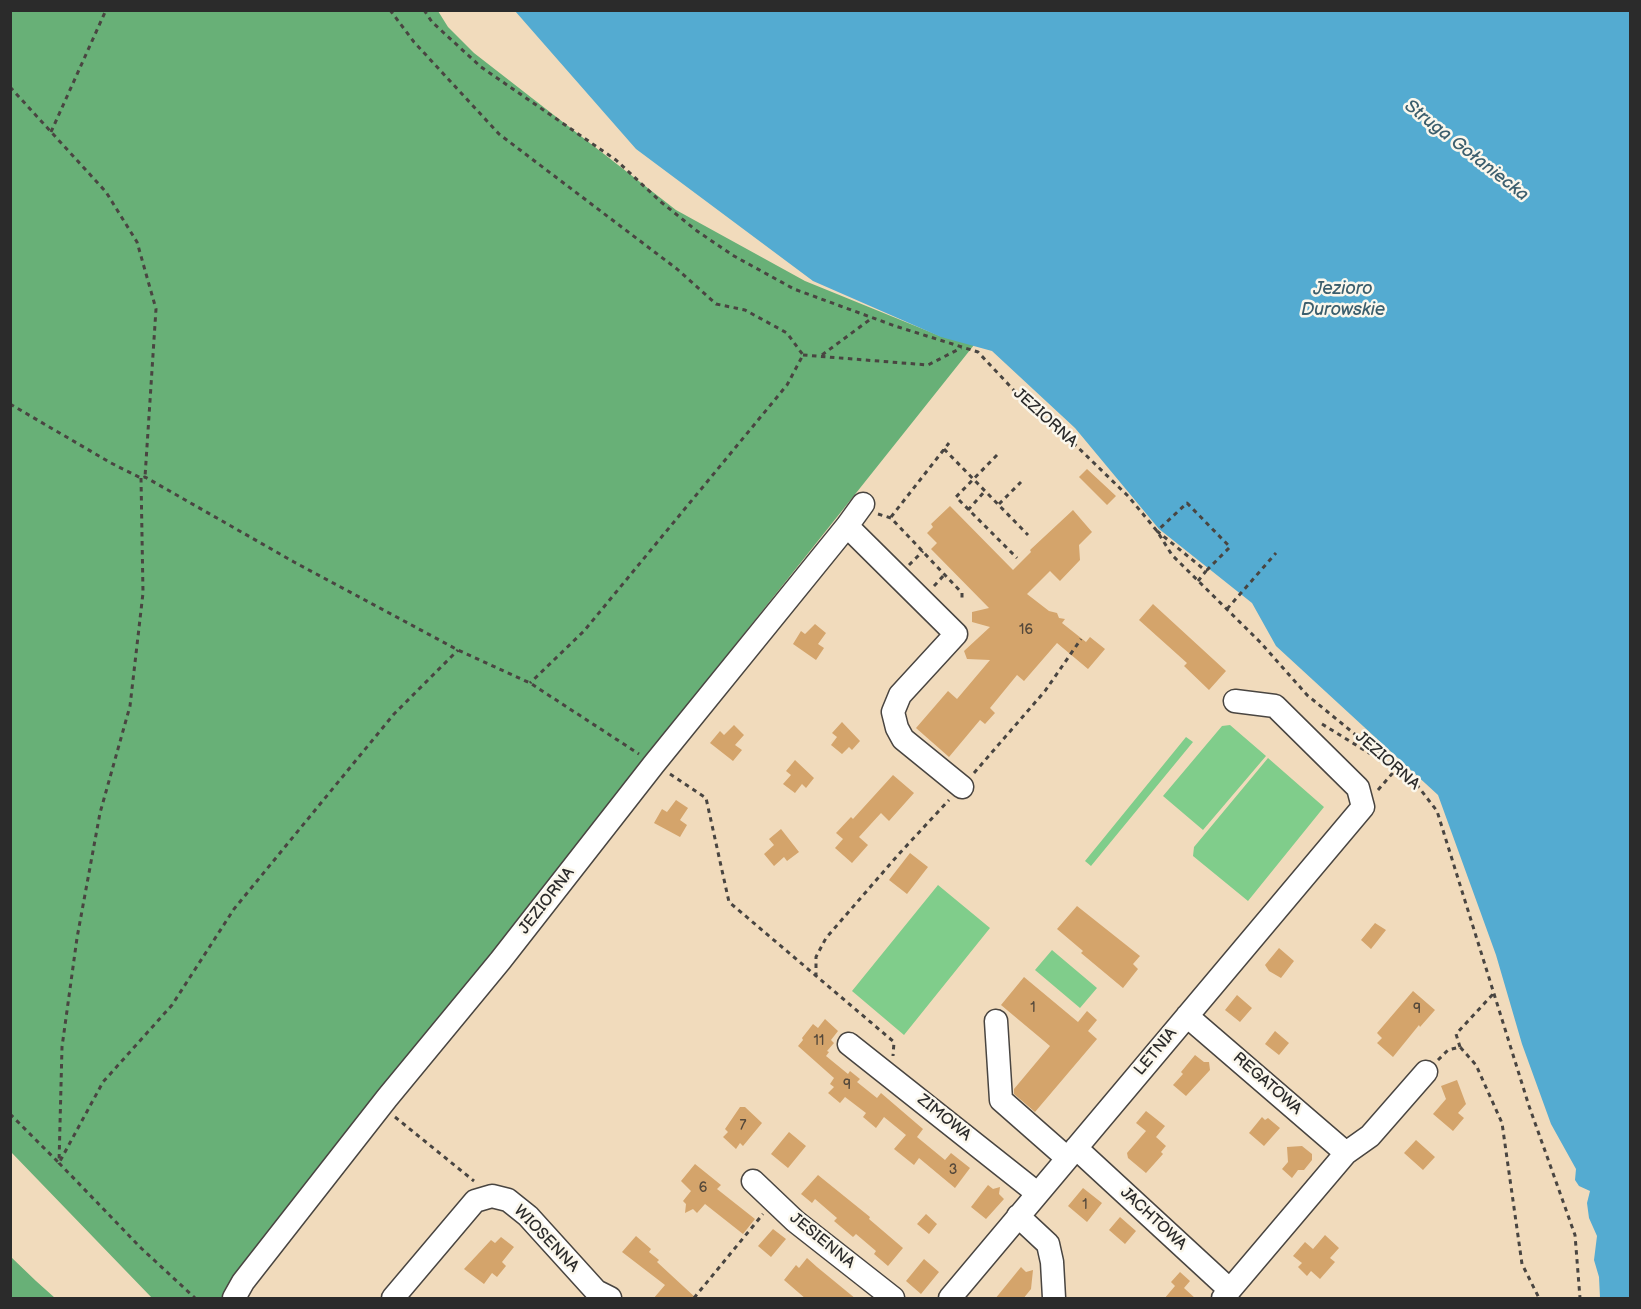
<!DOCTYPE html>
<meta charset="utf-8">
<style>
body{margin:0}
#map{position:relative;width:1641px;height:1309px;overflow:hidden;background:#f1dbbc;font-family:"Balsamiq Sans",sans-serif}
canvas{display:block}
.frame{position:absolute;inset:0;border:12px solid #2b2b2b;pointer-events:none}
</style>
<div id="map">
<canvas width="1641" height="1309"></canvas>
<div class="frame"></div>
</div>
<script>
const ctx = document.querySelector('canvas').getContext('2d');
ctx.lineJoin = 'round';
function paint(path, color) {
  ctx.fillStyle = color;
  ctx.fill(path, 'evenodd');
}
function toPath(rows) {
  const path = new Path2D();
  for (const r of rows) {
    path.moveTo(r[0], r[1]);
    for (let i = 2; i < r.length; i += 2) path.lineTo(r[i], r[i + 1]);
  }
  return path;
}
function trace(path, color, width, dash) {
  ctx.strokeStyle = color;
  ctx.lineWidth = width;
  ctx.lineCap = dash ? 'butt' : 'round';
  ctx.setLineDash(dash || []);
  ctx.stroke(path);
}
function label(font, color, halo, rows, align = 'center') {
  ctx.font = font + ' "Balsamiq Sans",sans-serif';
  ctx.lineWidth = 5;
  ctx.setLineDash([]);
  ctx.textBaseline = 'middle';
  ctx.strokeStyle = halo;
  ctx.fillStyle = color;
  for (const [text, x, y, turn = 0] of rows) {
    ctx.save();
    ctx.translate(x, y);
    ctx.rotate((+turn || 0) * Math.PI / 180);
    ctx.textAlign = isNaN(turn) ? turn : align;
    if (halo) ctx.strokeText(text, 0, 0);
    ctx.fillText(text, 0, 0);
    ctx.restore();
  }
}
paint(toPath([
 [1230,725,1266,756,1203,830,1163,796,1222,726],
 [1186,737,1193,742,1091,866,1085,861],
 [1268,758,1324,807,1248,901,1193,856,1194,847],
 [938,885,990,928,904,1035,852,991],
 [1052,950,1097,988,1080,1008,1035,970]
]), '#80cd8b');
paint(toPath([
 [11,11,438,11,448,27,474,53,676,210,805,281,940,336,974,345,641,763,224,1298,152,1298,11,1152],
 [11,1257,36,1281,55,1298,11,1298]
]), '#68b077');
paint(toPath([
 [515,11,1630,11,1630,1298,1600,1298,1599,1277,1594,1260,1597,1236,1589,1218,1587,1203,1590,1191,1579,1186,1575,1180,1576,1169,1551,1124,1522,1044,1496,955,1438,795,1276,646,1252,603,1159,529,1075,428,992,351,941,337,813,281,636,149]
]), '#54abd1');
paint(toPath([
 [1087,469,1116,496,1107,505,1079,477],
 [950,506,1013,570,1031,552,1030,550,1073,510,1092,532,1079,545,1080,560,1060,581,1050,571,1027,594,1049,611,1057,613,1059,618,1065,619,1062,623,1086,642,1090,637,1105,649,1088,669,1057,643,1024,681,1017,675,990,708,995,713,985,724,980,720,949,757,916,728,948,691,957,699,990,660,967,659,964,651,990,627,972,622,972,612,989,608,931,549,937,543,927,533,933,527,931,524],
 [1153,604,1226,671,1209,690,1184,666,1187,663,1139,620],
 [815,624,826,633,818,644,824,648,816,660,793,644,801,631,805,634],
 [842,722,860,741,852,750,849,747,842,754,831,745,837,737,832,733],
 [734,725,744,735,735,745,742,750,733,761,710,743,720,731,724,735],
 [795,760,814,778,806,788,802,784,795,793,783,784,791,775,786,771],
 [893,775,914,793,889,821,881,813,859,837,868,845,852,863,835,848,843,839,836,833,851,817,853,819],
 [676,800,688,808,680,820,687,825,680,837,654,823,662,809,667,812],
 [781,829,799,852,787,861,784,857,774,866,764,854,774,845,769,839],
 [910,853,928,867,907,894,889,880],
 [1077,906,1140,956,1133,964,1138,969,1123,988,1081,953,1083,951,1057,929],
 [1375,923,1386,930,1371,949,1361,940],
 [1279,948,1294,961,1281,978,1269,971,1265,965],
 [1024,977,1078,1022,1087,1011,1097,1020,1088,1031,1097,1039,1035,1112,1014,1094,1014,1089,1050,1046,1001,1005],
 [1413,991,1435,1010,1420,1027,1419,1025,1393,1057,1377,1043,1382,1038,1377,1033],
 [1237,995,1252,1008,1240,1022,1225,1010],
 [825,1019,838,1031,831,1040,834,1043,827,1051,829,1052,826,1056,848,1074,850,1071,860,1079,857,1082,877,1098,881,1093,923,1129,917,1137,945,1160,951,1153,970,1168,955,1188,919,1158,914,1165,894,1149,906,1135,884,1117,876,1128,863,1117,866,1113,845,1097,840,1103,828,1093,834,1087,830,1084,834,1078,798,1046,803,1040,802,1038,813,1024,818,1028],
 [1275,1031,1289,1043,1279,1055,1265,1044],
 [1195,1055,1204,1062,1209,1062,1210,1070,1186,1096,1173,1085,1183,1074,1181,1072],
 [1457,1080,1466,1104,1458,1113,1464,1118,1453,1131,1433,1114,1446,1099,1441,1086],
 [740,1107,745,1107,762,1123,743,1146,740,1143,736,1149,723,1137,728,1132,725,1129],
 [1146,1111,1165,1126,1156,1137,1166,1146,1161,1152,1163,1154,1146,1173,1128,1158,1127,1153,1146,1131,1136,1123],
 [1262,1117,1265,1120,1268,1118,1280,1128,1264,1146,1249,1133],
 [789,1132,806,1146,788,1168,771,1154],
 [1416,1140,1435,1157,1423,1170,1404,1153],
 [1302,1146,1312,1154,1312,1160,1304,1170,1298,1170,1292,1178,1282,1169,1288,1162,1287,1147],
 [695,1164,721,1185,717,1189,755,1219,743,1234,705,1204,697,1213,693,1209,685,1213,686,1204,683,1201,691,1191,681,1181],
 [818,1175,870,1217,869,1219,903,1248,888,1266,874,1254,876,1251,856,1234,853,1237,834,1221,837,1218,815,1199,812,1203,801,1194],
 [988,1185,993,1189,1000,1187,999,1194,1004,1199,986,1219,971,1207],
 [1083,1188,1102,1203,1087,1222,1068,1206],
 [926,1214,937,1224,929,1234,917,1224],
 [1120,1217,1136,1231,1125,1244,1109,1230],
 [773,1229,786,1239,771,1257,758,1246],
 [1325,1235,1339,1248,1330,1258,1335,1262,1320,1279,1311,1271,1307,1276,1298,1267,1302,1263,1293,1256,1305,1242,1313,1249],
 [636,1236,651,1249,649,1252,659,1260,657,1262,697,1299,653,1299,665,1285,622,1252],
 [501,1237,514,1247,502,1262,506,1266,497,1277,492,1273,484,1284,464,1269,491,1240,495,1243],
 [807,1258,817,1267,856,1299,806,1299,784,1280,796,1265,799,1268],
 [924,1259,939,1272,921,1294,906,1281],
 [1021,1267,1026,1272,1033,1270,1031,1289,1023,1299,995,1299],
 [1180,1272,1190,1281,1184,1288,1196,1299,1164,1299,1175,1286,1171,1282]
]), '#d4a46b');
const minor = toPath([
 [847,526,956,634,900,695,893,712,897,728,903,739,962,787],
 [1187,1016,1346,1153],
 [996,1021,1001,1100,1067,1158],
 [849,1044,1037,1193],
 [1076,1148,1230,1290],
 [753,1181,795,1221,893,1298],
 [1018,1216,1048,1244,1052,1262,1054,1298],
 [234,1298,243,1282,387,1098,500,961,654,764,847,526,863,504],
 [393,1298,475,1201,492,1196,508,1200,528,1216,596,1291,610,1298],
 [950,1298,1363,807,1358,788,1275,706,1235,701],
 [1223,1298,1346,1153,1370,1136,1426,1072]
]);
trace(minor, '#494541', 25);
trace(toPath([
 [390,10,414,42,499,134,677,269,716,304,745,310,787,333,803,355,787,385,584,631,530,683],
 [424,10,432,22,481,67,616,160,661,202,697,231,734,256,794,289,895,326,978,352,1024,401,1062,432,1128,496,1157,531,1172,555,1261,643,1307,695,1417,785,1437,811,1529,1106,1575,1235,1580,1298],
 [10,87,106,192,137,242,156,309,145,477],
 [51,132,106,10],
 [803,355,928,365,961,348],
 [822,355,872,318],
 [10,404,111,463,141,478,145,477,294,562,458,650,530,683,639,754],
 [944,449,1028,535],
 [997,455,956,497,1017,558],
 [141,478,143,593,130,706,100,813,77,938,62,1047,59,1163,141,1248,195,1298],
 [999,504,1021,482],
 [968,510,985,491],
 [878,514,891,518,962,593,962,599],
 [891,517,949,443],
 [909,565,923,551],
 [1198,581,1206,571,1157,531,1187,503,1230,547,1206,571],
 [934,586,945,574],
 [1227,609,1276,553],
 [1322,724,1369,753,1378,754],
 [974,773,1045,691,1081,639],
 [670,774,706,798,729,902,894,1042,893,1056],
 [1378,790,1397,768],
 [816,977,816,957,826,938,898,855,949,800],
 [1460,1047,1456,1034,1494,993],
 [1438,1060,1448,1050,1460,1047,1476,1065,1502,1123,1522,1264,1539,1298],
 [10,1114,59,1163,103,1082,172,1005,234,909,394,714,458,650],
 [395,1117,474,1181],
 [694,1298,763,1214]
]), '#494541', 3, [4.5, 4.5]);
trace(minor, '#fff', 22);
label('14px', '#55493b', null, [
 ["16",1026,630],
 ["1",1033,1008],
 ["9",1417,1009],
 ["11",819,1041],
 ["9",847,1085],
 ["7",743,1126],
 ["3",953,1170],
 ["6",703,1188],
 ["1",1085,1205]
]);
label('16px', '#2b2b2b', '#fbf7ec', [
 ["JEZIORNA",1045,418,42],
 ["JEZIORNA",1387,761,41],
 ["JEZIORNA",547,901,-52],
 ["LETNIA",1156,1052,-50],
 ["REGATOWA",1267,1084,41],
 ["ZIMOWA",944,1118,39],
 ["JACHTOWA",1153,1219,43],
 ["WIOSENNA",546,1239,46],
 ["JESIENNA",822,1241,39]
]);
label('italic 18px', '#3b5e6d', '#fbf7ec', [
 ["Struga Gołaniecka",1466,151,38],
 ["Jezioro",1343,289],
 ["Durowskie",1343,310]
]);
</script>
